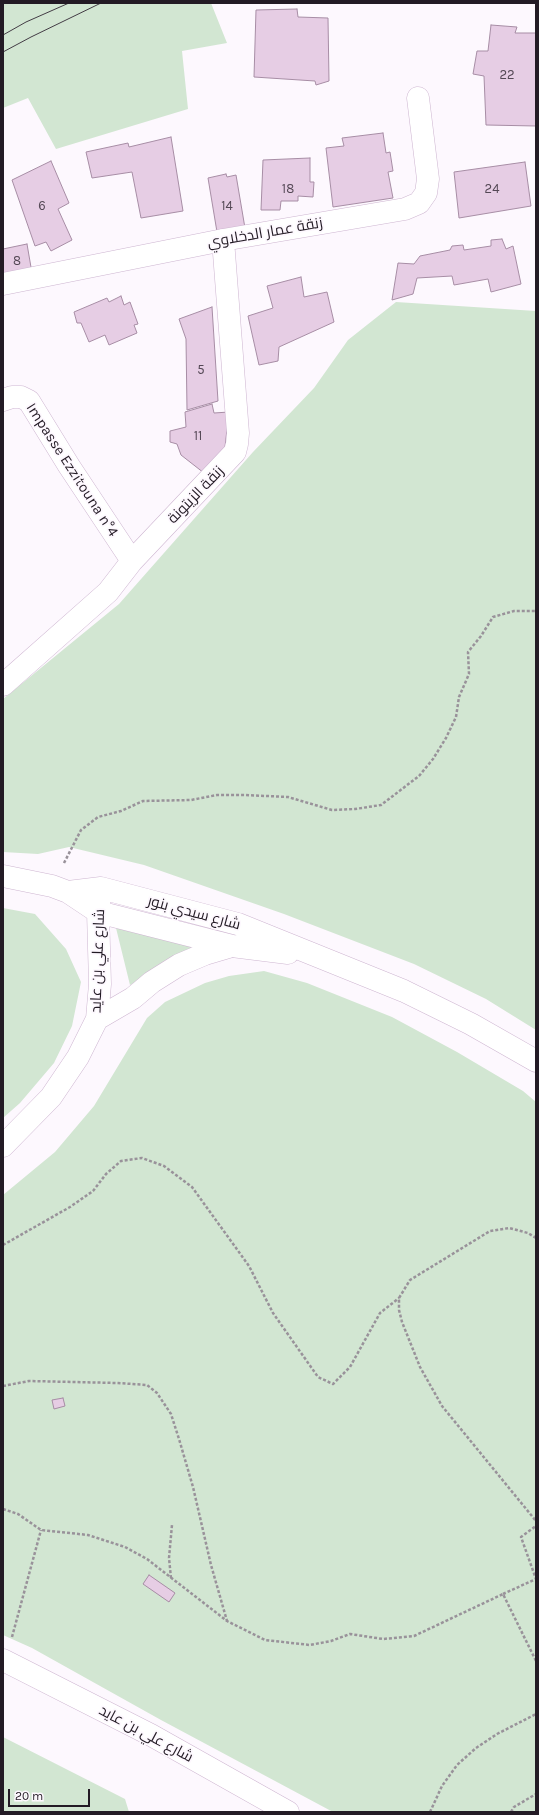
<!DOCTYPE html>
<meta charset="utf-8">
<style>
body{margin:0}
#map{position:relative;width:539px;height:1815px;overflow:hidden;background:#fdf8fe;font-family:Karla,sans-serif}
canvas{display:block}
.frame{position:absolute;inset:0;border:4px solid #231b25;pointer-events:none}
.scale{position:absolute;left:8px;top:1789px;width:82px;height:18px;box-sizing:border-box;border:2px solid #231b25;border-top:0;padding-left:5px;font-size:12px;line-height:14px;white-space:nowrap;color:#231b25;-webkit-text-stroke:3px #fdf8fe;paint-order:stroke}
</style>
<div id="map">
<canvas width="539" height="1815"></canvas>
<div class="frame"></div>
<div class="scale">20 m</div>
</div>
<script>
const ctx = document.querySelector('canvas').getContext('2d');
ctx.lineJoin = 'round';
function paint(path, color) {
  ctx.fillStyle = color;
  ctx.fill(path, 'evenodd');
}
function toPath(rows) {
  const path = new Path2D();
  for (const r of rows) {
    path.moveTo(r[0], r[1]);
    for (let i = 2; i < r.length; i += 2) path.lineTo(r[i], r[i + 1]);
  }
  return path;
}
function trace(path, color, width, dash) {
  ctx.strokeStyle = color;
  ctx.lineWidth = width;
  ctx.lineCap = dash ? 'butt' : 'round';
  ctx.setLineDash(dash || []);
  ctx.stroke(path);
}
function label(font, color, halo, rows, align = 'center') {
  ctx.font = font + ' Karla,Cairo,sans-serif';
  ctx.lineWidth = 3.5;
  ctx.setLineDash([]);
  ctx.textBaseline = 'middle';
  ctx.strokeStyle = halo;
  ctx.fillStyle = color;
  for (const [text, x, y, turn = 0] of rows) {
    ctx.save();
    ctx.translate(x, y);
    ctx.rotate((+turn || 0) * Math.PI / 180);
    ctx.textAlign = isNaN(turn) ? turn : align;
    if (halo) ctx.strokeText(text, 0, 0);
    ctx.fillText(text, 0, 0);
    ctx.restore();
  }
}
paint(toPath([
 [3,3,211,3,227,43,182,51,188,109,56,149,28,98,3,108],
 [396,302,536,311,536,1030,486,999,414,964,284,914,144,865,69,847,38,854,3,852,3,699,119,604,253,452,314,388,348,340],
 [3,908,35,914,66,949,81,982,72,1026,54,1063,20,1103,3,1118],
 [116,928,202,949,130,985],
 [264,971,307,983,392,1017,457,1052,523,1091,536,1102,536,1812,333,1812,161,1720,32,1648,3,1635,3,1195,55,1152,94,1106,147,1018,165,1002,205,983,229,976],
 [3,1737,125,1799,129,1812,3,1812]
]), '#d2e6d2');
const building = toPath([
 [297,9,298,17,328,18,329,81,316,85,315,81,254,77,256,10,297,9],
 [491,25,517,27,515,33,536,33,536,126,486,125,484,76,473,74,477,51,488,51,491,25],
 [383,133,386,153,390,152,393,171,388,172,393,198,333,207,326,148,344,146,342,138,383,133],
 [171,137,183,211,141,218,132,172,92,178,86,152,128,143,129,147,171,137],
 [310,158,310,182,314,182,313,197,298,196,298,201,281,201,280,210,261,210,263,160,310,158],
 [51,161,69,203,58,209,72,240,51,251,46,242,35,246,12,180,51,161],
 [525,162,531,206,459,218,454,172,525,162],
 [226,174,227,177,236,175,246,234,218,238,208,178,226,174],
 [502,239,506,249,513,246,521,284,491,292,488,279,454,285,452,276,417,278,413,294,392,300,398,263,414,264,420,256,450,250,452,246,463,245,464,250,491,246,491,240,502,239],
 [27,244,32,273,3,280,3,249,27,244],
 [301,277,304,297,327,292,334,322,279,347,278,361,259,365,248,316,273,308,267,286,301,277],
 [121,296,124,305,130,302,138,324,134,325,137,333,109,345,105,335,89,342,81,323,77,323,74,312,107,298,109,302,121,296],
 [212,307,218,401,187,410,186,339,179,319,212,307],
 [212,404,214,413,229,412,225,447,204,473,181,455,177,444,170,442,170,431,186,427,185,412,212,404],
 [63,1398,65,1406,54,1409,52,1400,63,1398],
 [149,1575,175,1593,169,1602,143,1584,149,1575]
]);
paint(building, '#e6cde4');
trace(building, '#a78da5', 1);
const minor = toPath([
 [3,284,223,240,405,209,419,203,426,193,428,179,418,98],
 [3,400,12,397,21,397,29,401,69,466,132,561],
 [3,685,108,592,132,561,235,452,237,444,238,433,223,240]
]);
const tertiary = toPath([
 [3,876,52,886,68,892,98,912,232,946,288,953],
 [68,892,101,888,238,924,404,991,471,1024,536,1061],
 [97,1019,133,998,152,982,179,965,205,954,232,946],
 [3,1146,51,1097,78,1057,97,1019,100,984,98,912,100,897],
 [3,1660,151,1735,288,1812]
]);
trace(minor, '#ceb6d1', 23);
trace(tertiary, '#ceb6d1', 23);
trace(toPath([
 [64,863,81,830,98,817,121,811,143,801,191,800,217,795,245,795,288,797,332,810,355,809,381,805,419,776,433,759,446,738,456,717,459,697,469,674,468,652,481,636,493,617,514,611,536,611],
 [536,1238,528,1233,509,1228,490,1231,410,1280,399,1298,399,1310,402,1322,420,1367,442,1406,536,1521],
 [3,1245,70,1207,93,1191,106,1174,121,1161,142,1158,164,1166,192,1187,249,1266,273,1313,318,1377,333,1384,350,1367,380,1313,399,1298],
 [3,1386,29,1381,118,1383,147,1385,157,1393,171,1414,179,1439,193,1487,211,1565,227,1621],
 [3,1509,18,1514,41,1530,88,1535,125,1547,147,1559,227,1621,265,1640,310,1645,331,1641,350,1634,383,1639,414,1636,503,1594,536,1661],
 [171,1578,169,1558,172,1525],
 [503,1594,536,1579,521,1537,536,1526],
 [12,1637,41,1530],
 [430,1812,442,1786,457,1765,476,1748,497,1734,536,1714],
 [511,1812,514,1807,536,1794]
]), '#99929a', 2.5, [3, 2]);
trace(minor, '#fff', 22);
trace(tertiary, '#fff', 22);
trace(toPath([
 [3,35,26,22,69,3],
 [3,52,31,37,101,3]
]), '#433c45', 1);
label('13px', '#544855', null, [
 ["22",507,75],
 ["18",288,189],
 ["24",492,189],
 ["6",42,206],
 ["14",227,206],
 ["8",17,261],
 ["5",201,370],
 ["11",198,436]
]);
label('15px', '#231b25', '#fdf8fe', [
 ["زنقة عمار الدخلاوي",265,233,-10],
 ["Impasse Ezzitouna n°4",72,470,57],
 ["زنقة الزيتونة",196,495,-46],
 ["شارع سيدي بنور",194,913,15],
 ["شارع علي بن عايد",98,961,-88],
 ["شارع علي بن عايد",146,1734,28]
]);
</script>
